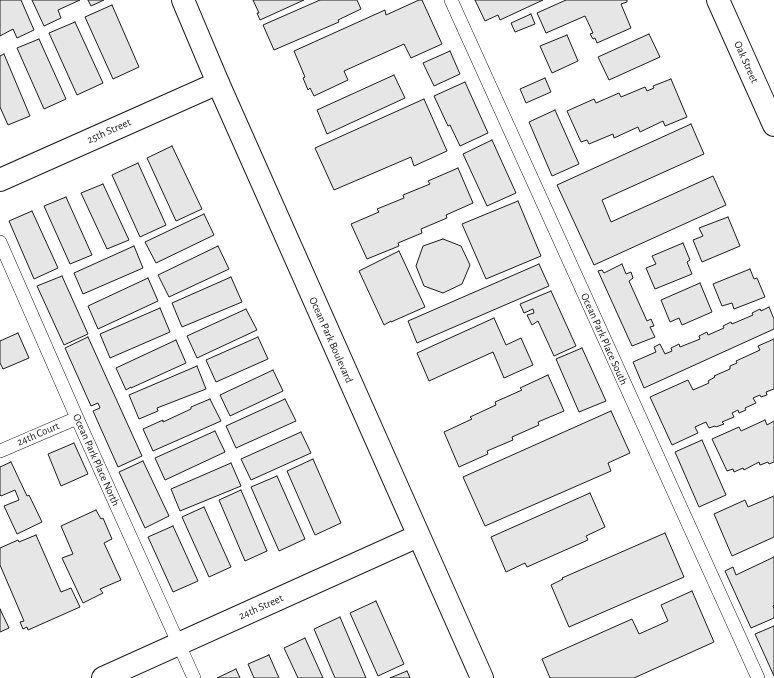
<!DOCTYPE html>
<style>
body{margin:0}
canvas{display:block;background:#fff}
</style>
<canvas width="774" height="678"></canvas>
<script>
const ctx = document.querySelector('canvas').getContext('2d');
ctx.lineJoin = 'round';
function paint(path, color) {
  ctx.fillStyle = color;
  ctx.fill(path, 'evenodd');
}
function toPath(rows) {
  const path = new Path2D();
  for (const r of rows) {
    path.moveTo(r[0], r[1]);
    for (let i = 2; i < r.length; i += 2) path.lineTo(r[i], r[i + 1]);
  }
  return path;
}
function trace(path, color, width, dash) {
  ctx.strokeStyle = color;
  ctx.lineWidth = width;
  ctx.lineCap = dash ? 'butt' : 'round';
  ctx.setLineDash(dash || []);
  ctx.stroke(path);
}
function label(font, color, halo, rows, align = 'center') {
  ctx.font = font + ' "Alegreya Sans",sans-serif';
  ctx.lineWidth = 3;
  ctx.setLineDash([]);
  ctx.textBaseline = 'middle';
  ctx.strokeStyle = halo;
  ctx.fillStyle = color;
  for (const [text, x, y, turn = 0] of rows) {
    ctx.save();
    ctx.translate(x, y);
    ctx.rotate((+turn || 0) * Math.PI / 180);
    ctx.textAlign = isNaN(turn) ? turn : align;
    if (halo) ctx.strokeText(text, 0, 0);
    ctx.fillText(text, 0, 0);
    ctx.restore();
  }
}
const building = toPath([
 [0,0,21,0,34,30,17,38,13,29,0,36,0,0],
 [32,0,80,0,58,10,61,18,44,26,32,0],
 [88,0,104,0,91,6,88,0],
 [253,0,304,0,260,20,257,13,259,13,253,0],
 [320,0,357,0,361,9,338,20,339,22,274,50,263,25,320,0],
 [419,0,422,0,442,44,411,58,404,44,344,71,348,80,314,96,310,88,308,90,303,78,305,77,294,51,385,10,386,15,419,0],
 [475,0,543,0,500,20,498,15,485,21,475,0],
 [566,0,627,0,627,2,621,4,631,28,597,43,595,38,593,39,590,34,593,33,585,16,546,33,537,13,566,0],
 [112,5,139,67,113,79,85,17,112,5],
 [531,14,535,24,515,32,511,23,531,14],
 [75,22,103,83,77,95,49,33,75,22],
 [649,34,660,57,609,80,598,57,649,34],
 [567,35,578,61,552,73,540,46,567,35],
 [39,39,66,99,44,109,17,48,39,39],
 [450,51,460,74,434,86,423,63,450,51],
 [4,54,30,116,8,125,0,107,0,56,4,54],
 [394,75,405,98,327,134,317,110,394,75],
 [545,78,551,92,526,103,520,89,545,78],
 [671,79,687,117,665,126,663,121,640,132,638,127,614,138,613,134,589,144,587,140,581,142,567,111,594,99,596,103,619,93,621,97,645,87,647,91,654,88,653,86,671,79],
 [465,82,488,133,460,146,450,125,448,126,434,96,465,82],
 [424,99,447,151,414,166,411,157,334,190,315,148,424,99],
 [555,110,579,164,552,176,529,122,555,110],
 [691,124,704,154,602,200,611,222,713,176,726,205,594,265,557,185,691,124],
 [492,140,516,193,487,206,463,154,492,140],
 [172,146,202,209,176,221,147,158,172,146],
 [138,163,166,225,140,237,112,175,138,163],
 [458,168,473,203,446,215,447,218,421,229,422,233,398,243,399,246,367,259,351,224,379,212,377,209,404,198,403,195,430,184,428,181,458,168],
 [103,184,129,240,107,249,81,193,103,184],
 [66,197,92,255,70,264,44,206,66,197],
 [518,201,541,256,486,279,462,224,518,201],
 [32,211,58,268,34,279,9,221,32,211],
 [204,214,214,235,156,263,145,242,204,214],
 [728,217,740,246,702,262,693,240,703,236,699,228,728,217],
 [443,239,461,246,470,265,462,284,443,293,424,286,416,266,423,246,443,239],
 [683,243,690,260,687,262,692,274,655,289,646,268,656,264,652,256,683,243],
 [134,246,143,268,83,294,74,273,134,246],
 [218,246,229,269,169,297,158,275,218,246],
 [399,251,425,307,391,322,391,321,384,325,359,271,399,251],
 [539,264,549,286,417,343,408,321,539,264],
 [622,264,626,274,631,272,633,278,629,281,647,321,651,319,654,326,650,327,655,337,632,346,598,271,602,270,604,273,622,264],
 [750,269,754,279,757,278,765,297,734,309,732,303,722,306,713,284,750,269],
 [62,276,88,334,64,345,37,286,62,276],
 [231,277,242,302,182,327,172,303,231,277],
 [148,278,158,301,98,329,88,306,148,278],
 [700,283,712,312,682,325,679,318,670,322,661,300,700,283],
 [551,291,576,346,554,356,538,321,532,325,527,315,534,313,533,309,524,313,520,304,551,291],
 [769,307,774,319,774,329,644,388,633,362,656,352,654,347,660,344,665,354,672,351,671,348,679,344,680,347,700,339,699,336,707,332,708,335,724,328,723,326,731,322,732,324,753,315,752,313,760,309,761,311,769,307],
 [160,308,170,332,110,358,100,334,160,308],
 [246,309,257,330,197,358,187,336,246,309],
 [494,318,506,345,521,338,533,365,504,378,493,352,429,381,417,353,494,318],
 [18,333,29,358,3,369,0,363,0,341,18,333],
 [88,337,142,456,118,467,93,411,100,408,98,403,91,406,65,348,88,337],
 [258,337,268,359,216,382,206,360,258,337],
 [774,339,774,389,766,392,767,395,761,397,760,395,753,398,756,403,745,408,746,410,739,413,738,410,732,413,734,417,722,422,724,424,716,427,715,426,709,428,706,422,695,427,698,433,672,445,650,397,688,380,693,390,709,383,708,381,715,377,714,376,730,369,730,366,737,363,736,361,760,350,758,346,774,339],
 [176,340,186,363,131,388,131,387,126,390,116,368,176,340],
 [582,348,606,401,579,412,556,359,582,348],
 [197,366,206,389,157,408,158,411,139,419,129,395,197,366],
 [273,370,283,391,230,416,220,395,273,370],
 [548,375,564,411,538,422,539,425,512,437,513,440,487,451,488,454,459,467,444,432,472,419,470,417,496,405,495,402,522,390,520,388,548,375],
 [210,399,221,421,153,451,143,429,163,420,163,422,191,409,191,407,210,399],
 [285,399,296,421,236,448,226,426,285,399],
 [611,411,630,453,608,463,611,471,485,526,463,477,611,411],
 [765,420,767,425,774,421,774,462,769,464,768,462,760,465,759,462,744,470,743,468,734,472,733,469,727,471,712,439,739,427,741,431,765,420],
 [215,431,225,452,165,480,155,458,215,431],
 [301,432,311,453,251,480,241,459,301,432],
 [702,440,726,495,699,507,675,452,702,440],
 [74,443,88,474,61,486,48,454,74,443],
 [313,459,341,523,315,535,287,471,313,459],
 [143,461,169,516,145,528,119,472,143,461],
 [11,462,27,496,29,495,42,522,17,534,4,506,19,500,15,490,1,496,0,495,0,467,11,462],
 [231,463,241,486,180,511,171,489,231,463],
 [277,476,305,539,279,551,251,487,277,476],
 [241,490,267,551,245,561,219,500,241,490],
 [590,493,605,527,586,536,588,540,527,567,525,563,506,572,491,537,590,493],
 [774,496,774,537,732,556,714,514,745,500,748,507,774,496],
 [204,507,231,567,209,577,182,517,204,507],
 [96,510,101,519,103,518,112,539,104,543,121,580,100,589,103,593,83,603,62,558,73,554,61,526,96,510],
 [173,526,198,581,173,592,148,537,173,526],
 [665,533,684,577,569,627,551,585,563,579,562,578,665,533],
 [36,535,61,592,71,588,80,607,28,630,27,627,23,629,20,622,24,621,0,565,0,548,18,540,19,542,36,535],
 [774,557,774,605,773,606,774,609,774,618,751,628,725,571,733,567,736,575,774,557],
 [692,591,714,642,634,678,550,678,542,659,632,619,639,634,668,621,661,605,692,591],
 [376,601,404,664,378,676,350,613,376,601],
 [0,609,9,628,0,632,0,609],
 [340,617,366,678,335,678,314,629,340,617],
 [774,626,774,676,755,634,774,626],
 [305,638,323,678,298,678,284,648,305,638],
 [269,655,279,678,254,678,248,664,269,655],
 [236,669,240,678,217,678,236,669],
 [407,671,410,678,390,678,407,671]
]);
paint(building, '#e6e6e6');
trace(building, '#1a1a1a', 1);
const lane = toPath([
 [451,0,758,678],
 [0,242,77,418,194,678],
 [0,451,77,418]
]);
const street = toPath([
 [718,0,774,125],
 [0,180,218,83],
 [103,678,418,536]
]);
const secondary = toPath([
 [183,0,218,83,482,678]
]);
trace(lane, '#1a1a1a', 14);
trace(street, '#1a1a1a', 24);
trace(secondary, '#1a1a1a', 24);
trace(lane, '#fff', 13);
trace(street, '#fff', 22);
trace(secondary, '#fff', 22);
label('11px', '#1a1a1a', '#fff', [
 ["Oak Street",746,62,66],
 ["25th Street",109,131,-24],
 ["Ocean Park Place South",604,339,66],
 ["Ocean Park Boulevard",331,340,66],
 ["24th Court",38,434,-23],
 ["Ocean Park Place North",96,460,66],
 ["24th Street",261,607,-24]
]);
</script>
